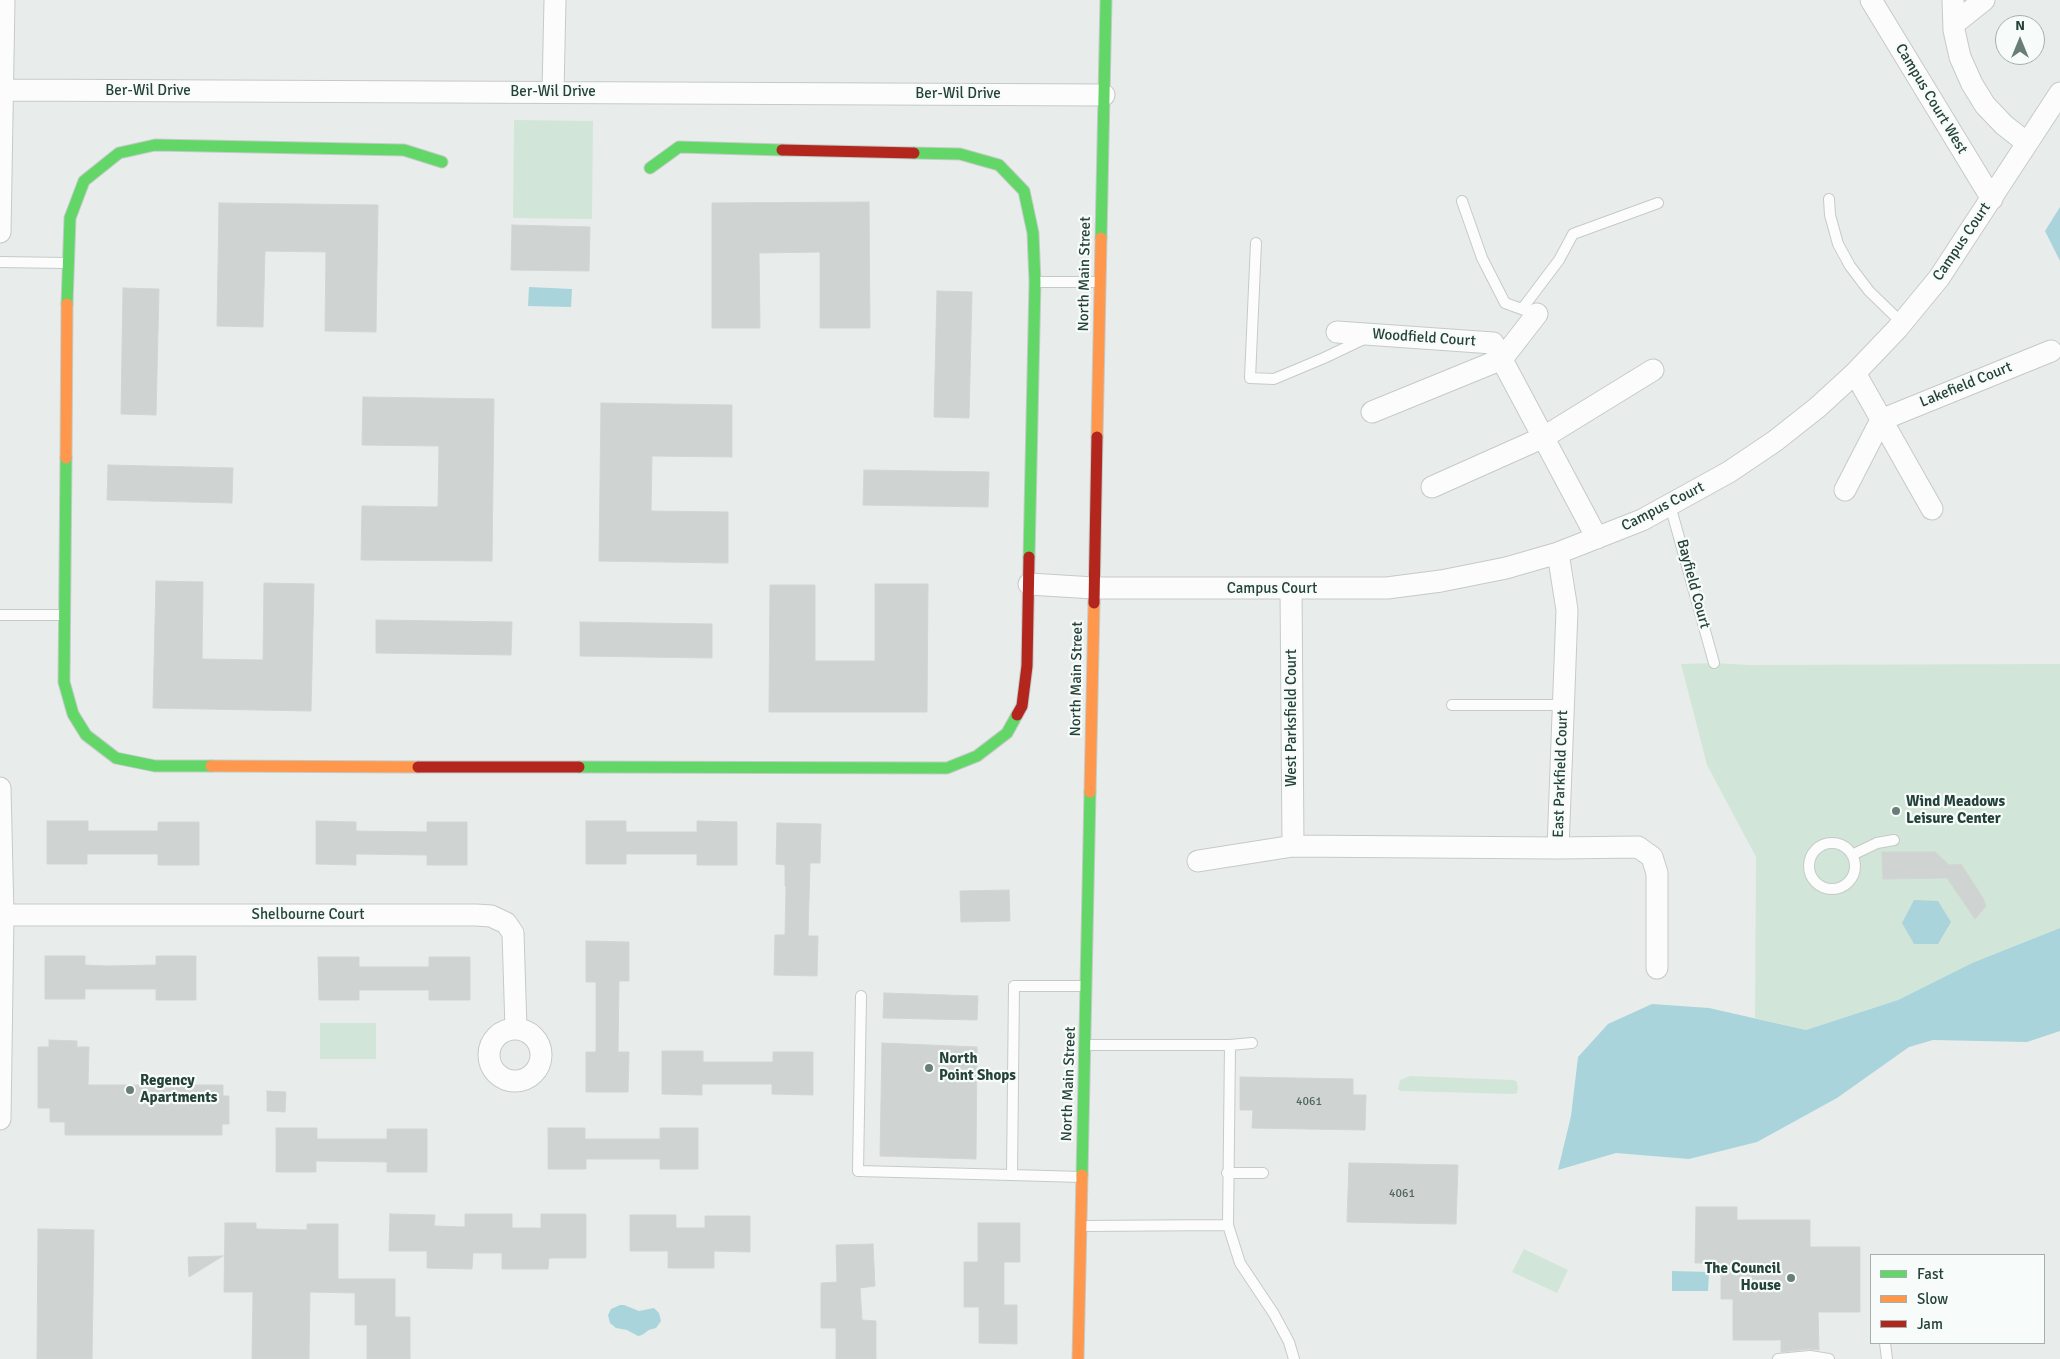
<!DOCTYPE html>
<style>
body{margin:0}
#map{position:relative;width:2060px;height:1359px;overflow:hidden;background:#e8edeb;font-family:Signika,sans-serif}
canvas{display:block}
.legend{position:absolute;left:1870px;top:1254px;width:175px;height:90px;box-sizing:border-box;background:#f7fbf9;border:1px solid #a3b1ad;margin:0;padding:6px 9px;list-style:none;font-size:15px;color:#24423a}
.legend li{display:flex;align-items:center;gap:10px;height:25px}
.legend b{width:25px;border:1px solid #a3b1ad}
.north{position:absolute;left:1995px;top:15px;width:50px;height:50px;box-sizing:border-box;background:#f7fbf9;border:1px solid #a3b1ad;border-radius:50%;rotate:0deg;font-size:14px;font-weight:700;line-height:20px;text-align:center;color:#24423a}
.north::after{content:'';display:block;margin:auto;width:18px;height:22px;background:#697e78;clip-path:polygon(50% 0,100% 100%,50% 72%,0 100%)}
</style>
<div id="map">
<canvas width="2060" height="1359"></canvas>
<ul class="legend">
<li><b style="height:6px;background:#63d668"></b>Fast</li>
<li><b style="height:6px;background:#ff974d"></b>Slow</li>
<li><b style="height:6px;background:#b3261e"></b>Jam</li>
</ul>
<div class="north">N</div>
</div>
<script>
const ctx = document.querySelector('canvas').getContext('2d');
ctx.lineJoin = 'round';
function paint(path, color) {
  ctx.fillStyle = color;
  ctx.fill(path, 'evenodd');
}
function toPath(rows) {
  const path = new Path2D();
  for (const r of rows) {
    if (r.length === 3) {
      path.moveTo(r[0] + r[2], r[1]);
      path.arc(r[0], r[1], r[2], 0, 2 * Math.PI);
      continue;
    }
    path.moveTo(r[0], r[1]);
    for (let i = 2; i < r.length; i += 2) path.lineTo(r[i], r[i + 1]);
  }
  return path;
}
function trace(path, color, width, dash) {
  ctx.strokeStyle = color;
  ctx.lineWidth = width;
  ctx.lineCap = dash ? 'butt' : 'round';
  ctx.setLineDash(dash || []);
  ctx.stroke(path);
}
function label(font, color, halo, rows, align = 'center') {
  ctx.font = font + ' Signika,sans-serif';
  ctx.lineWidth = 4.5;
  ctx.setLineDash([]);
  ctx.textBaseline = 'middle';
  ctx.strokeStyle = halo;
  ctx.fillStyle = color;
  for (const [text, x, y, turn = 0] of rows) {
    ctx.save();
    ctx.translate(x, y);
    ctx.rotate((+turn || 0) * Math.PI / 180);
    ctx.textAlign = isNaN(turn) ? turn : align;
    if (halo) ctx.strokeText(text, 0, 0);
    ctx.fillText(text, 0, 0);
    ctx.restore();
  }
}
paint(toPath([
 [514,120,593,121,592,219,513,218],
 [1714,663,1750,665,2060,664,2060,928,1972,963,1898,1000,1806,1030,1755,1018,1756,857,1707,765,1681,664],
 [320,1023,376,1023,376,1059,320,1059],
 [1410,1076,1513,1080,1517,1082,1518,1087,1517,1093,1513,1094,1401,1091,1398,1089,1400,1080],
 [1524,1249,1568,1270,1557,1293,1512,1272]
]), '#d1e6d8');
paint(toPath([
 [2060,207,2060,261,2045,231],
 [529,287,572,289,571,307,528,306],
 [1914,900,1938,901,1951,922,1938,944,1914,944,1902,923],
 [2060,928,2060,1031,2027,1042,1933,1040,1909,1047,1837,1098,1757,1142,1689,1159,1616,1153,1558,1170,1571,1116,1578,1057,1608,1024,1652,1004,1709,1008,1806,1030,1898,1000,1972,963],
 [1672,1271,1709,1272,1708,1291,1672,1291],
 [620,1305,624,1305,639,1311,654,1308,659,1313,661,1321,656,1328,649,1330,642,1335,638,1336,627,1330,616,1328,610,1323,608,1315,611,1309]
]), '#a9d4db');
const building = toPath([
 [869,202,870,328,820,328,820,252,759,253,760,328,712,328,712,203,869,202],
 [219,203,378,205,376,332,325,331,326,252,265,251,263,327,217,326,219,203],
 [512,225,590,227,589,271,511,270,512,225],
 [123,288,159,289,156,415,121,414,123,288],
 [937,291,972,292,969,418,934,417,937,291],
 [363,397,494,399,492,561,361,560,362,506,438,507,439,446,362,445,363,397],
 [601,403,732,405,732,457,652,456,651,511,728,512,728,563,599,561,601,403],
 [108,465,233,468,232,503,107,500,108,465],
 [864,470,989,472,988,507,863,505,864,470],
 [156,581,203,582,202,659,263,660,264,583,314,584,311,711,153,708,156,581],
 [875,584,928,584,927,712,769,712,770,585,815,585,815,661,875,661,875,584],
 [376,620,512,622,511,655,376,653,376,620],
 [580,622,712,624,712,658,580,656,580,622],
 [47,821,88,821,88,831,158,831,158,822,199,822,199,865,158,865,158,854,87,854,87,864,47,864,47,821],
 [316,821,356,822,356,831,427,832,427,822,467,822,467,865,427,865,427,855,356,854,356,865,316,864,316,821],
 [586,821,626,821,626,832,697,832,697,821,737,822,737,865,697,865,697,854,626,854,626,864,586,864,586,821],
 [777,823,821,824,820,863,810,863,808,936,818,936,817,976,774,975,775,935,785,935,786,886,785,886,785,865,776,864,777,823],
 [1882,852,1935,852,1949,865,1961,864,1983,898,1986,906,1975,919,1947,878,1883,879,1882,852],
 [1009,890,1010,921,961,922,960,891,1009,890],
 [586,941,629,942,629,981,619,981,618,1052,629,1052,628,1092,586,1092,586,1052,596,1052,596,982,586,982,586,941],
 [45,956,85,956,85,965,106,966,156,965,156,956,196,956,196,1000,156,1000,156,989,85,989,85,999,45,999,45,956],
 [318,957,359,957,359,967,429,967,429,957,470,957,470,1000,429,1000,429,990,359,990,359,1000,319,1000,318,957],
 [884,993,978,996,977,1020,883,1018,884,993],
 [49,1040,77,1041,77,1047,89,1047,88,1085,223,1085,223,1096,229,1096,229,1124,222,1124,222,1135,65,1135,65,1122,50,1122,50,1108,38,1108,38,1047,49,1047,49,1040],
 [882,1043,977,1047,976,1159,880,1156,882,1043],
 [662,1051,703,1051,703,1062,773,1062,773,1052,813,1052,813,1095,772,1094,772,1084,702,1084,702,1095,662,1094,662,1051],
 [1240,1077,1353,1079,1353,1095,1366,1095,1365,1130,1252,1128,1253,1110,1240,1110,1240,1077],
 [267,1091,286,1092,285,1112,267,1111,267,1091],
 [276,1128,317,1128,317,1139,387,1139,387,1129,427,1129,427,1172,387,1172,387,1162,316,1161,316,1172,276,1172,276,1128],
 [548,1128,585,1128,585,1139,660,1139,660,1128,698,1128,698,1169,660,1169,660,1159,586,1159,586,1169,548,1169,548,1128],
 [1349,1163,1458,1165,1456,1224,1347,1222,1349,1163],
 [1696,1207,1737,1207,1737,1220,1810,1220,1810,1247,1860,1247,1860,1312,1818,1312,1819,1350,1809,1349,1781,1352,1781,1340,1733,1340,1733,1299,1721,1299,1721,1263,1695,1263,1696,1207],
 [390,1214,435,1215,434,1226,465,1227,465,1214,512,1214,512,1228,541,1228,541,1214,586,1214,586,1258,549,1258,548,1269,502,1269,502,1253,473,1253,472,1269,427,1268,427,1251,389,1251,390,1214],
 [630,1215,676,1215,676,1228,705,1228,705,1216,750,1216,750,1252,714,1251,714,1268,668,1268,668,1251,630,1251,630,1215],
 [225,1223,256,1223,256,1229,307,1230,307,1224,338,1224,338,1279,395,1279,395,1317,410,1317,410,1359,367,1359,367,1325,355,1325,355,1293,310,1292,309,1359,252,1359,253,1292,224,1292,225,1223],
 [978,1223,1020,1223,1020,1262,1004,1262,1004,1305,1017,1305,1017,1344,979,1343,979,1307,964,1307,964,1262,978,1262,978,1223],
 [38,1229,94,1230,92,1359,37,1359,38,1229],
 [873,1244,875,1286,860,1288,862,1320,876,1321,876,1359,836,1359,836,1328,821,1328,821,1283,837,1282,836,1245,873,1244],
 [223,1256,189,1277,188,1257,223,1256]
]);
paint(building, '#cfd4d2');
trace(building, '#d1d6d4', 1);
const lane = toPath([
 [1829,199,1830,215,1838,244,1850,266,1869,291,1902,323],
 [1462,201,1482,258,1505,303,1527,311],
 [1256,243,1250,378,1274,379,1324,358,1366,338],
 [0,262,66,263],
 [1036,282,1099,282],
 [1522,309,1559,260,1573,234,1658,203],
 [1670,505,1714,663],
 [0,615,64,615],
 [1452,705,1563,705],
 [1832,866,23],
 [1852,855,1877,843,1894,840],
 [861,996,858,1171,1012,1175],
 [1086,1045,1230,1045,1252,1043],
 [1230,1045,1228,1225,1240,1263,1274,1314,1289,1342,1294,1359],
 [1227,1173,1263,1173],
 [1081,1177,1012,1175,1014,986,1086,986],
 [1082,1226,1228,1225],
 [1885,1343,1887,1359],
 [1778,1359,1810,1356,1829,1359]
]);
const street = toPath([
 [1871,0,1992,199],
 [1953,0,1954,30,1960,57,1972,84,1985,105,2004,125,2027,143],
 [1954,24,1984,0],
 [3,90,1104,95],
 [553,92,555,0],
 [0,232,4,0],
 [1337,332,1493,343,1597,538],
 [1855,373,1932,509],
 [1372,412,1502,359,1537,314],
 [1432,487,1544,437,1653,370],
 [1845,490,1881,420,2051,351],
 [1558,553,1567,610,1558,848,1638,847,1652,857,1657,873,1657,968],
 [1029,584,1094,588,1387,588,1441,581,1506,568,1558,553,1642,520,1729,472,1775,441,1818,407,1855,373,1897,329,1939,278,2060,93],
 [1291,589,1293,846],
 [0,788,3,915,0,1119],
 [1198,861,1293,846,1558,848],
 [0,915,476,915,491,916,506,923,513,933,516,1029],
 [515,1055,26]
]);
const fast = toPath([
 [914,153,960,154,999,165,1024,191,1033,233,1035,282,1029,557],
 [650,168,679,147,782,150],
 [1101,238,1106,0],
 [67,304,70,218,84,181,119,153,155,145,404,150,442,162],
 [66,458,64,682,73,714,86,735,116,758,155,766,211,766],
 [579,767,947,768,977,756,1007,733,1017,715],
 [1082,1175,1090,792]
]);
const slow = toPath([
 [1097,437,1101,238],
 [66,458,67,304],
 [211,766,418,767],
 [1090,792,1094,603],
 [1078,1359,1082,1175]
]);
const jam = toPath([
 [782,150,914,153],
 [1094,603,1097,437],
 [1017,715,1022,706,1027,666,1029,557],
 [418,767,579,767]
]);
trace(lane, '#c5cac8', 12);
trace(street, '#c5cac8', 23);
trace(fast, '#c3cbc8', 13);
trace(slow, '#c3cbc8', 13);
trace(jam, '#c3cbc8', 13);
trace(lane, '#fcfcfc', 10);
trace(street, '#fcfcfc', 21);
trace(fast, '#63d668', 11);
trace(slow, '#ff974d', 11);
trace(jam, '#b3261e', 11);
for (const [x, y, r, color] of [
 [1896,811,5,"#697e78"],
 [929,1068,5,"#697e78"],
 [130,1090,5,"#697e78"],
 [1791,1278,5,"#697e78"]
]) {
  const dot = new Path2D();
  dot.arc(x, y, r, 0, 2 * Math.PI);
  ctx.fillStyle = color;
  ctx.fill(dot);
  trace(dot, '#f7fbf9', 2);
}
label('12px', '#506761', null, [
 ["4061",1309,1102],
 ["4061",1402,1194]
]);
label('15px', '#24423a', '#f7fbf9', [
 ["Ber-Wil Drive",148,91],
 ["Ber-Wil Drive",553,92],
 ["Ber-Wil Drive",958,94],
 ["Campus Court West",1931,99,59],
 ["Campus Court",1962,242,-56],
 ["North Main Street",1085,274,-89],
 ["Woodfield Court",1424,338,4],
 ["Lakefield Court",1966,385,-22],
 ["Campus Court",1663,507,-27],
 ["Bayfield Court",1693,584,75],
 ["Campus Court",1272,589],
 ["North Main Street",1077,679,-89],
 ["West Parksfield Court",1292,718,-90],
 ["East Parkfield Court",1561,774,-88],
 ["Shelbourne Court",308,915],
 ["North Main Street",1069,1084,-88]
]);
label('bold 15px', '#24423a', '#f7fbf9', [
 ["Wind Meadows",1906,802],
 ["Leisure Center",1906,819],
 ["North",939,1059],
 ["Point Shops",939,1076],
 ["Regency",140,1081],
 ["Apartments",140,1098],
 ["The Council",1781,1269,"right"],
 ["House",1781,1286,"right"]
], 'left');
</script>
